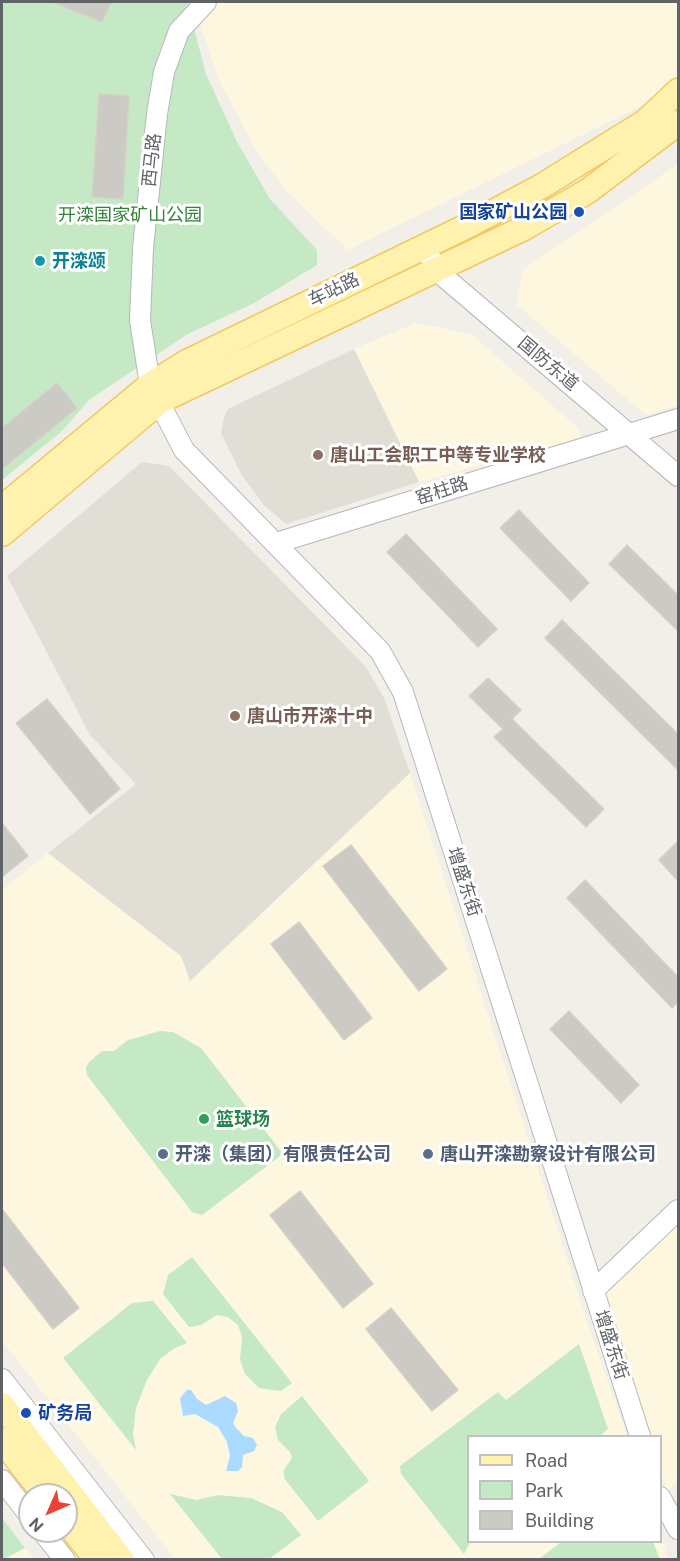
<!DOCTYPE html>
<meta charset="utf-8">
<style>
body{margin:0}
#map{position:relative;width:680px;height:1561px;overflow:hidden;background:#f1efe8;font-family:"Public Sans",sans-serif}
canvas{display:block}
.frame{position:absolute;inset:0;border:3px solid #5f6368;pointer-events:none}
.legend{position:absolute;left:467px;top:1435px;width:195px;height:108px;box-sizing:border-box;background:#fff;border:2px solid #bfc1c3;margin:0;padding:8px 10px;list-style:none;font-size:18px;color:#5f6368}
.legend li{display:flex;align-items:center;gap:12px;height:30px}
.legend b{width:30px;border:2px solid #bfc1c3}
.north{position:absolute;left:18px;top:1483px;width:60px;height:60px;box-sizing:border-box;background:#fff;border:2px solid #bfc1c3;border-radius:50%;rotate:225deg;font-size:16px;font-weight:700;line-height:24px;text-align:center;color:#5f6368}
.north::after{content:'';display:block;margin:auto;width:21px;height:27px;background:#ea4335;clip-path:polygon(50% 0,100% 100%,50% 72%,0 100%)}
</style>
<div id="map">
<canvas width="680" height="1561"></canvas>
<div class="frame"></div>
<ul class="legend">
<li><b style="height:8px;background:#fff2af"></b>Road</li>
<li><b style="height:16px;background:#c5e8c5"></b>Park</li>
<li><b style="height:16px;background:#cccac5"></b>Building</li>
</ul>
<div class="north">N</div>
</div>
<script>
const ctx = document.querySelector('canvas').getContext('2d');
ctx.lineJoin = 'round';
function paint(path, color) {
  ctx.fillStyle = color;
  ctx.fill(path, 'evenodd');
}
function toPath(rows) {
  const path = new Path2D();
  for (const r of rows) {
    path.moveTo(r[0], r[1]);
    for (let i = 2; i < r.length; i += 2) path.lineTo(r[i], r[i + 1]);
  }
  return path;
}
function trace(path, color, width, dash) {
  ctx.strokeStyle = color;
  ctx.lineWidth = width;
  ctx.lineCap = dash ? 'butt' : 'round';
  ctx.setLineDash(dash || []);
  ctx.stroke(path);
}
function label(font, color, halo, rows, align = 'center') {
  ctx.font = font + ' "Public Sans","Noto Sans SC",sans-serif';
  ctx.lineWidth = 6;
  ctx.setLineDash([]);
  ctx.textBaseline = 'middle';
  ctx.strokeStyle = halo;
  ctx.fillStyle = color;
  for (const [text, x, y, turn = 0] of rows) {
    ctx.save();
    ctx.translate(x, y);
    ctx.rotate((+turn || 0) * Math.PI / 180);
    ctx.textAlign = isNaN(turn) ? turn : align;
    if (halo) ctx.strokeText(text, 0, 0);
    ctx.fillText(text, 0, 0);
    ctx.restore();
  }
}
paint(toPath([
 [214,2,678,2,678,72,647,103,348,250,287,192,256,150,218,78,198,18],
 [678,164,678,405,646,415,517,305,523,269],
 [416,323,471,334,577,427,581,438,419,482,354,349],
 [410,773,589,1327,627,1436,468,1436,468,1542,660,1542,661,1534,668,1559,175,1559,2,1341,2,890,48,853,181,956,190,980],
 [678,1217,678,1481,667,1492,661,1473,660,1436,649,1436,601,1290],
 [25,1548,34,1559,4,1560]
]), '#fef7e0');
paint(toPath([
 [354,349,419,482,286,524,265,506,242,476,221,433,224,417,228,409],
 [142,462,169,466,366,667,384,698,410,773,190,981,181,956,48,853,136,784,90,735,7,576]
]), '#e1ded6');
paint(toPath([
 [2,2,187,2,206,74,237,142,270,199,317,250,317,265,254,303,188,334,89,400,62,431,2,480],
 [160,1031,173,1032,201,1048,283,1154,202,1215,192,1212,87,1075,86,1068,89,1062,102,1051,114,1051,128,1040],
 [192,1257,292,1383,281,1391,259,1388,245,1374,240,1360,242,1337,238,1325,228,1317,217,1315,201,1325,189,1327,163,1294,168,1275],
 [153,1301,187,1343,175,1348,160,1359,147,1380,136,1408,133,1433,136,1450,63,1358,132,1303],
 [579,1344,608,1429,600,1436,468,1436,470,1542,464,1554,401,1474,400,1466,498,1392,506,1400],
 [302,1396,369,1481,318,1521,284,1478,284,1470,292,1458,290,1452,278,1440,275,1427,281,1414],
 [170,1494,197,1500,218,1495,251,1498,282,1512,301,1535,269,1559,222,1559],
 [2,1518,25,1548,4,1559,2,1559],
 [561,1542,653,1542,660,1559,539,1559]
]), '#c5e8c5');
paint(toPath([
 [187,1390,191,1390,197,1399,206,1405,225,1396,236,1403,238,1411,233,1423,236,1428,244,1436,253,1438,257,1445,254,1451,243,1455,242,1467,238,1471,226,1471,230,1456,227,1442,218,1427,195,1414,183,1416,180,1398]
]), '#aadaff');
const building = toPath([
 [52,2,111,2,102,22,52,2],
 [99,94,129,96,123,199,92,197,99,94],
 [57,383,77,408,2,469,2,428,57,383],
 [519,510,589,583,571,601,500,528,519,510],
 [406,534,497,629,478,647,387,552,406,534],
 [627,545,678,595,678,631,609,564,627,545],
 [562,620,678,734,678,770,545,638,562,620],
 [488,678,521,710,512,719,604,809,586,827,494,737,503,729,469,696,488,678],
 [47,699,120,789,90,814,16,723,47,699],
 [2,823,28,856,2,877,2,823],
 [678,841,678,881,659,860,678,841],
 [351,845,447,969,419,991,323,866,351,845],
 [585,880,678,977,678,1002,672,1008,567,898,585,880],
 [299,922,372,1018,344,1040,271,944,299,922],
 [569,1011,639,1085,621,1103,550,1029,569,1011],
 [300,1191,373,1284,343,1308,270,1215,300,1191],
 [2,1209,79,1308,53,1329,2,1263,2,1209],
 [391,1308,458,1390,432,1411,366,1329,391,1308]
]);
paint(building, '#cccac5');
trace(building, '#d6d1c6', 1.5);
const minor = toPath([
 [206,2,179,31,164,72,157,114,143,248,140,320,150,385,184,450,380,651,403,692,640,1436],
 [431,259,437,271,678,476],
 [276,543,678,419],
 [593,1291,678,1210],
 [2,1379,144,1560],
 [2,1480,30,1516],
 [660,1497,678,1529],
 [42,1531,65,1560]
]);
const major = toPath([
 [2,508,150,385,187,362,469,225,542,186,645,122,678,91],
 [2,534,160,401,522,229,588,191,678,123],
 [2,1405,122,1560],
 [2,1440,45,1495],
 [66,1521,97,1560]
]);
trace(minor, '#b5b8bc', 22);
trace(major, '#f2c960', 27);
trace(minor, '#fff', 20);
trace(major, '#fff2af', 24);
for (const [x, y, r, color] of [
 [579,212,6,"#1a4fb4"],
 [40,261,6,"#0f9aa8"],
 [318,455,6,"#8d6e63"],
 [235,716,6,"#8d6e63"],
 [204,1119,6,"#2e9e5b"],
 [163,1154,6,"#5c6f8a"],
 [428,1154,6,"#5c6f8a"],
 [26,1413,6,"#1a4fb4"]
]) {
  const dot = new Path2D();
  dot.arc(x, y, r, 0, 2 * Math.PI);
  ctx.fillStyle = color;
  ctx.fill(dot);
  trace(dot, '#fff', 2);
}
label('18px', '#5f6368', '#fff', [
 ["西马路",152,160,-84],
 ["车站路",334,290,-26],
 ["国防东道",548,364,40],
 ["窑柱路",442,491,-18],
 ["增盛东街",464,882,72],
 ["增盛东街",611,1345,72]
]);
label('bold 18px', '#164399', '#fff', [
 ["国家矿山公园",567,212],
 ["矿务局",38,1413,"left"]
], 'right');
label('18px', '#348238', '#fff', [
 ["开滦国家矿山公园",130,215]
]);
label('bold 18px', '#0d838f', '#fff', [
 ["开滦颂",52,261]
], 'left');
label('bold 18px', '#785e54', '#fff', [
 ["唐山工会职工中等专业学校",330,455],
 ["唐山市开滦十中",247,716]
], 'left');
label('bold 18px', '#27864d', '#fff', [
 ["篮球场",216,1119]
], 'left');
label('bold 18px', '#4e5e75', '#fff', [
 ["开滦（集团）有限责任公司",175,1154],
 ["唐山开滦勘察设计有限公司",440,1154]
], 'left');
</script>
